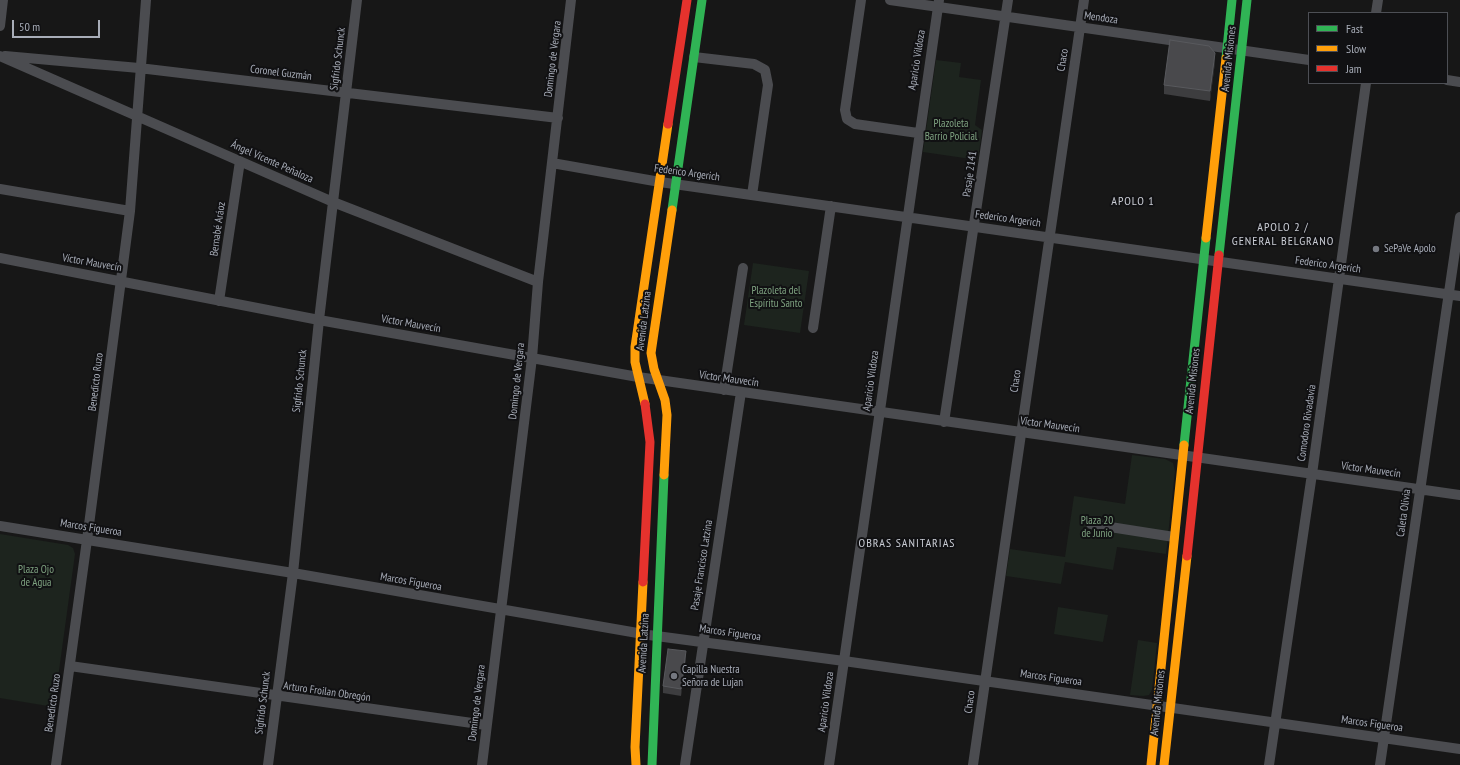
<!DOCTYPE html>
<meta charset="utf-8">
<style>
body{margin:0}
#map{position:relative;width:1460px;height:765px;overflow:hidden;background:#171717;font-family:"PT Sans Narrow",sans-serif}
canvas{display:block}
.legend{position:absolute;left:1308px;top:12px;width:140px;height:72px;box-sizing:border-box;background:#111113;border:1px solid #4d4f55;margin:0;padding:5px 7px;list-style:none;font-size:12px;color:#a8adb8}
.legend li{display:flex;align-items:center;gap:8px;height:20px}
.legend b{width:20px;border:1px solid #4d4f55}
.scale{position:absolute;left:12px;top:20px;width:88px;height:18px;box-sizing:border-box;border:2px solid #a8adb8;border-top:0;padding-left:5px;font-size:12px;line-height:14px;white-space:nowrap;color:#a8adb8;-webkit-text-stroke:3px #111113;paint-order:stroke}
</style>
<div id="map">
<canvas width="1460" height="765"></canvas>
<ul class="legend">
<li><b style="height:5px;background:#30b455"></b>Fast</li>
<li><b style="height:5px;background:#ff9f0a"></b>Slow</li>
<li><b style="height:5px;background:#e5322d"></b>Jam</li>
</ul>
<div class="scale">50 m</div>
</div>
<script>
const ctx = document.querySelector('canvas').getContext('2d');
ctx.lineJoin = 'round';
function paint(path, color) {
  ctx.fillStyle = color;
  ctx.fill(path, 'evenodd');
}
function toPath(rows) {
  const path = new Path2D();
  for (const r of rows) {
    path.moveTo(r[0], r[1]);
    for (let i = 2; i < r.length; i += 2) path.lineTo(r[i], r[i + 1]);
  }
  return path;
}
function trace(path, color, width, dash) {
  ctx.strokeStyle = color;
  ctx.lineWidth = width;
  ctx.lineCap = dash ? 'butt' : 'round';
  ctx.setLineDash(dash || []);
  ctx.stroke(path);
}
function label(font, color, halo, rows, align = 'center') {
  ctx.font = font + ' "PT Sans Narrow",sans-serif';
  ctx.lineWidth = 4;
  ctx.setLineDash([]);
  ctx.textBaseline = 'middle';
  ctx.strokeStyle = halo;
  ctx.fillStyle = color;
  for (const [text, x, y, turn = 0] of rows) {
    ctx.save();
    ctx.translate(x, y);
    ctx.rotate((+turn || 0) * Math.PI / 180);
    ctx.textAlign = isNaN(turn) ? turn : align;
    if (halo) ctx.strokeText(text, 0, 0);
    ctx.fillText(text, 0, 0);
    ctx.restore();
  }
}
paint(toPath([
 [936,60,961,63,959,77,981,80,975,125,982,130,978,160,923,152],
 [753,263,809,271,800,333,744,325],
 [1132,455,1165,459,1173,463,1175,471,1166,554,1117,547,1113,570,1065,562,1061,584,1006,576,1010,549,1065,557,1074,496,1125,504],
 [0,534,68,545,73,548,75,554,54,707,0,698],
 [1058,607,1108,615,1103,642,1054,634],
 [1138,640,1157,643,1152,690,1149,695,1143,696,1130,695]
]), '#1d241e');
trace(toPath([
 [861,0,845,110,847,119,855,124,918,133],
 [890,0,1309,60],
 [1376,13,1378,0],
 [0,26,3,0],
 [0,56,333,202,538,282],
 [5,56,139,68,558,118],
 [694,57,754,64,765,70,768,85,752,195],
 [1447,80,1460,82],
 [552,163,660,182,1460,296],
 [0,189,130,211],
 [0,258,319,320,638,377,1460,495],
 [219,301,240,161],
 [813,328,831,206],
 [724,390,743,268],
 [944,422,1008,0],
 [1091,524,1174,537],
 [0,526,293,573,649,635,844,661,1460,749],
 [70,666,486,725],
 [56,765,87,540,130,211,146,0],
 [268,765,293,573,319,320,357,0],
 [482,765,532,358,538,282,571,0],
 [685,765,741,392],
 [829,765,939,0],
 [973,765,1084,0],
 [1269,765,1312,474,1366,83],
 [1380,765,1460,217]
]), '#4b4c50', 10);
trace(toPath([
 [1226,58,1232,0],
 [672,210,702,0],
 [1219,255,1247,0],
 [1184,445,1206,238],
 [652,765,664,475]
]), '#30b455', 9);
trace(toPath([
 [1206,238,1226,58],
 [645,404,635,362,635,347,668,124],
 [664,475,667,415,665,400,654,369,651,353,672,210],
 [636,765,635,747,643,582],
 [1151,765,1184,445],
 [1164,765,1187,556]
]), '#ff9f0a', 9);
trace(toPath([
 [668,124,687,0],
 [1187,556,1219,255],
 [643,582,650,442,645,404]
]), '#e5322d', 9);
paint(toPath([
 [1215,62,1210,101,1164,94,1164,85],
 [686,658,681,696,663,693,663,686]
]), '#3d3d3f');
paint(toPath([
 [1215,53,1215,62,1210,101,1210,91],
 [686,651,686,658,681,696,681,689]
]), '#29292a');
const building = toPath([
 [1170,40,1209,46,1215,53,1210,91,1164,85,1170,40],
 [668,649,686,651,681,689,663,686,668,649]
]);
paint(building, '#49494c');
trace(building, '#58595d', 1);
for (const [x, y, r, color] of [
 [1376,249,4,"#757880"],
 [674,676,4,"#757880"]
]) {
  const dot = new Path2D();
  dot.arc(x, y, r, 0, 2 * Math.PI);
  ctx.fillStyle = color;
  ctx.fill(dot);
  trace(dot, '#111113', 1.5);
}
label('11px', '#a8adb8', '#111113', [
 ["Mendoza",1101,18,8],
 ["Sigfrido Schunck",338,59,-83],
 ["Domingo de Vergara",553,59,-83],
 ["Avenida Misiones",1229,59,-84],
 ["Aparicio Vildoza",917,60,-81],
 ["Chaco",1063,60,-81],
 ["Coronel Guzmán",281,73,7],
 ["Ángel Vicente Peñaloza",272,162,24],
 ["Federico Argerich",687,173,8],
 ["Pasaje 2141",970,174,-82],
 ["Federico Argerich",1008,219,8],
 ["Bernabé Aráoz",218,229,-82],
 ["Víctor Mauvecín",92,263,10],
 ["Federico Argerich",1328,265,8],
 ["Avenida Latzina",644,321,-83],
 ["Víctor Mauvecín",411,324,10],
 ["Víctor Mauvecín",729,379,8],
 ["Sigfrido Schunck",300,381,-84],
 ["Domingo de Vergara",517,381,-84],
 ["Aparicio Vildoza",871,381,-82],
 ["Chaco",1016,381,-82],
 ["Avenida Misiones",1193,381,-84],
 ["Benedicto Ruzo",96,382,-83],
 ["Comodoro Rivadavia",1307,423,-82],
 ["Víctor Mauvecín",1050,425,8],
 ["Víctor Mauvecín",1371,470,8],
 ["Caleta Olivia",1404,513,-82],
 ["Marcos Figueroa",91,528,9],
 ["Pasaje Francisco Latzina",702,565,-81],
 ["Marcos Figueroa",411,582,10],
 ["Marcos Figueroa",730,633,8],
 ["Avenida Latzina",644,643,-87],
 ["Marcos Figueroa",1051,678,8],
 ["Arturo Froilan Obregón",327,692,8],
 ["Aparicio Vildoza",826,702,-82],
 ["Chaco",970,702,-83],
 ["Benedicto Ruzo",53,703,-82],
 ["Sigfrido Schunck",263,703,-83],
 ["Domingo de Vergara",477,703,-83],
 ["Avenida Misiones",1158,703,-84],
 ["Marcos Figueroa",1372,724,8]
]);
label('11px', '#7fa381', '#111113', [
 ["Plazoleta",951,124],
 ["Barrio Policial",951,137],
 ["Plazoleta del",776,291],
 ["Espíritu Santo",776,304],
 ["Plaza 20",1097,521],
 ["de Junio",1097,534],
 ["Plaza Ojo",36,570],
 ["de Agua",36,583]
]);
label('11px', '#a8adb8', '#111113', [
 ["SePaVe Apolo",1384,249],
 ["Capilla Nuestra",682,670],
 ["Señora de Lujan",682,683]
], 'left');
ctx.letterSpacing = '1px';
label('12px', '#c9ccd4', '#111113', [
 ["APOLO 1",1133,202],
 ["APOLO 2 /",1283,228],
 ["GENERAL BELGRANO",1283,242],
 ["OBRAS SANITARIAS",907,544]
]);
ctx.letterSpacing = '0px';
</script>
